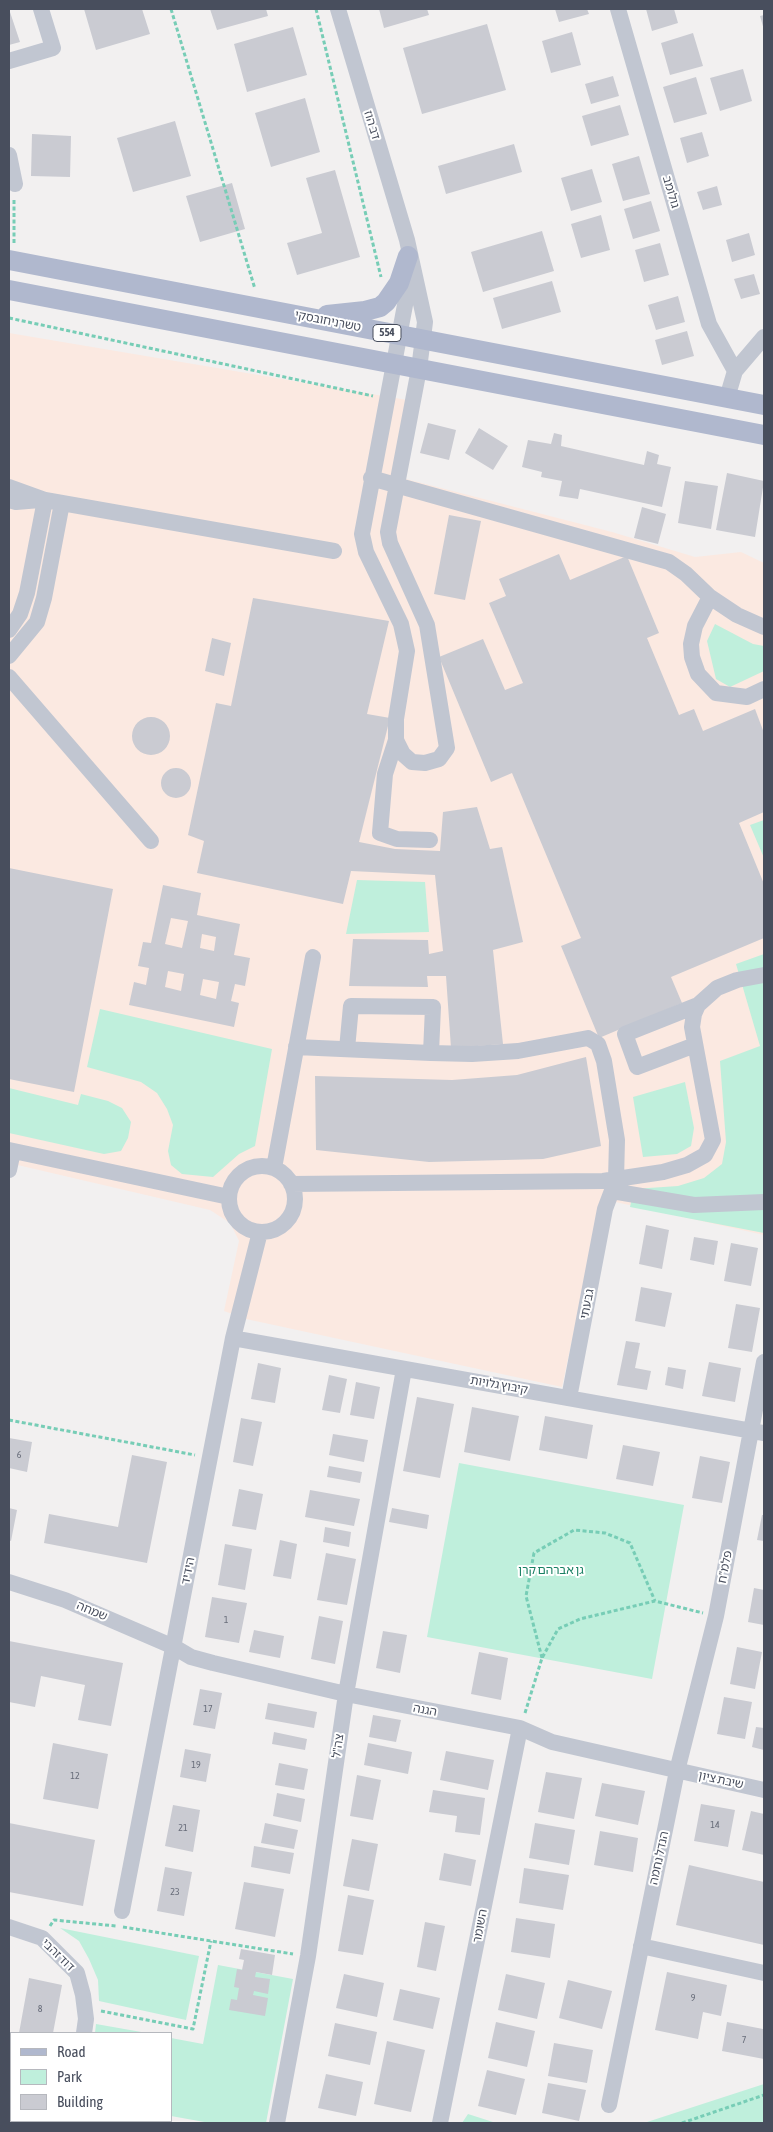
<!DOCTYPE html>
<meta charset="utf-8">
<style>
body{margin:0}
#map{position:relative;width:773px;height:2132px;overflow:hidden;background:#f2f0f0;font-family:"Asap Condensed",sans-serif}
canvas{display:block}
.frame{position:absolute;inset:0;border:10px solid #484e5d;pointer-events:none}
.legend{position:absolute;left:10px;top:2032px;width:162px;height:90px;box-sizing:border-box;background:#fff;border:1px solid #b6b8be;margin:0;padding:6px 9px;list-style:none;font-size:15px;color:#484e5d}
.legend li{display:flex;align-items:center;gap:10px;height:25px}
.legend b{width:25px;border:1px solid #b6b8be}
</style>
<div id="map">
<canvas width="773" height="2132"></canvas>
<div class="frame"></div>
<ul class="legend">
<li><b style="height:6px;background:#b0b8ce"></b>Road</li>
<li><b style="height:14px;background:#bfefdc"></b>Park</li>
<li><b style="height:14px;background:#cacbd2"></b>Building</li>
</ul>
</div>
<script>
const ctx = document.querySelector('canvas').getContext('2d');
ctx.lineJoin = 'round';
function paint(path, color) {
  ctx.fillStyle = color;
  ctx.fill(path, 'evenodd');
}
function toPath(rows) {
  const path = new Path2D();
  for (const r of rows) {
    if (r.length === 3) {
      path.moveTo(r[0] + r[2], r[1]);
      path.arc(r[0], r[1], r[2], 0, 2 * Math.PI);
      continue;
    }
    path.moveTo(r[0], r[1]);
    for (let i = 2; i < r.length; i += 2) path.lineTo(r[i], r[i + 1]);
  }
  return path;
}
function trace(path, color, width, dash) {
  ctx.strokeStyle = color;
  ctx.lineWidth = width;
  ctx.lineCap = dash ? 'butt' : 'round';
  ctx.setLineDash(dash || []);
  ctx.stroke(path);
}
function label(font, color, halo, rows, align = 'center') {
  ctx.font = font + ' "Asap Condensed","Noto Sans Hebrew",sans-serif';
  ctx.lineWidth = 4;
  ctx.setLineDash([]);
  ctx.textBaseline = 'middle';
  ctx.strokeStyle = halo;
  ctx.fillStyle = color;
  for (const [text, x, y, turn = 0] of rows) {
    ctx.save();
    ctx.translate(x, y);
    ctx.rotate((+turn || 0) * Math.PI / 180);
    ctx.textAlign = isNaN(turn) ? turn : align;
    if (halo) ctx.strokeText(text, 0, 0);
    ctx.fillText(text, 0, 0);
    ctx.restore();
  }
}
paint(toPath([
 [9,333,419,402,406,479,612,532,695,557,741,552,764,563,764,1235,602,1199,562,1387,246,1319,224,1311,239,1241,230,1223,210,1210,9,1163]
]), '#fbe9e1');
paint(toPath([
 [715,624,753,644,764,646,764,671,730,687,716,679,707,641],
 [764,820,764,858,750,825],
 [357,880,425,882,429,932,346,934],
 [764,954,764,1233,630,1207,634,1189,678,1186,704,1178,722,1164,726,1142,720,1061,760,1046,736,964],
 [100,1009,272,1049,255,1146,239,1154,213,1177,182,1174,171,1165,168,1151,173,1125,167,1109,157,1093,141,1082,87,1067],
 [685,1082,694,1128,691,1146,677,1154,643,1157,633,1097],
 [9,1088,78,1105,81,1094,108,1101,122,1108,131,1122,128,1138,121,1151,104,1154,9,1133],
 [459,1463,684,1505,652,1679,427,1637],
 [60,1928,199,1956,186,2020,99,2001,98,1980,89,1959,79,1941],
 [218,1965,293,1979,266,2123,210,2123,171,2116,171,2038,203,2044],
 [96,2024,147,2033,95,2033],
 [764,2084,764,2123,644,2123],
 [468,2114,496,2123,462,2123]
]), '#bfefdc');
paint(toPath([
 [9,9,20,42,9,45],
 [84,9,142,9,150,34,96,50],
 [210,9,266,9,268,16,217,30],
 [379,9,427,9,429,15,384,28],
 [555,9,587,9,589,14,559,22],
 [646,9,674,9,678,23,652,31],
 [764,15,764,30,760,16],
 [487,24,506,90,422,114,403,48],
 [293,27,307,75,247,92,234,44],
 [572,32,581,65,551,73,542,41],
 [693,33,703,66,670,75,661,43],
 [743,69,752,101,720,111,710,78],
 [613,76,619,96,591,104,585,84],
 [696,77,707,114,674,123,663,87],
 [305,98,320,152,271,167,255,113],
 [620,105,629,135,591,146,582,116],
 [175,121,191,176,133,192,117,138],
 [702,132,709,156,687,163,680,138],
 [32,134,71,136,70,177,31,176],
 [514,144,522,172,446,194,438,166],
 [639,156,650,194,623,201,612,164],
 [592,169,602,202,571,211,561,178],
 [335,170,360,257,297,275,287,243,322,233,306,178],
 [232,183,245,229,200,242,186,196],
 [717,186,722,205,703,210,697,192],
 [651,201,660,231,633,239,624,209],
 [601,215,610,250,581,258,571,224],
 [542,231,554,271,483,292,471,252],
 [749,233,755,255,732,262,726,240],
 [660,243,669,275,644,282,635,250],
 [754,274,760,294,741,299,734,279],
 [552,281,561,312,502,329,493,298],
 [678,296,685,322,656,330,648,305],
 [687,331,694,356,662,365,655,340],
 [428,423,456,430,449,460,420,453],
 [479,428,508,446,493,470,465,453],
 [554,433,562,435,561,446,644,465,647,451,659,455,657,464,671,467,662,507,580,489,578,499,559,496,562,481,541,477,542,472,522,467,528,440,551,444],
 [727,473,764,481,755,537,716,530],
 [685,481,718,486,711,529,678,523],
 [642,507,666,514,658,544,634,538],
 [449,515,481,521,465,600,434,594],
 [559,554,570,580,627,556,659,633,647,638,679,715,694,709,703,731,755,709,764,733,764,812,739,823,764,884,764,938,671,977,682,1003,599,1038,561,946,581,938,512,773,491,782,439,657,483,639,505,690,523,683,489,603,506,596,499,579],
 [253,598,389,621,367,714,390,718,359,842,395,849,440,851,443,812,477,807,490,849,502,847,523,942,493,950,503,1044,451,1048,446,976,427,976,428,987,349,986,353,939,428,940,429,954,443,951,435,875,351,871,343,904,197,873,204,841,188,835,216,703,231,706],
 [212,638,231,643,224,676,205,671],
 [151,736,19],
 [176,783,15],
 [9,868,113,889,74,1092,9,1079],
 [163,885,201,893,197,915,240,924,234,955,250,958,245,986,235,984,231,1001,239,1003,234,1027,129,1005,134,982,146,985,149,968,138,966,143,942,151,943],
 [171,918,188,921,182,948,165,944],
 [202,934,216,937,214,951,200,948],
 [168,971,184,974,181,991,165,987],
 [203,979,219,982,216,999,200,995],
 [586,1057,601,1146,543,1159,429,1162,316,1150,315,1076,452,1080,517,1075],
 [646,1225,669,1230,662,1269,639,1264],
 [694,1237,718,1241,714,1265,690,1260],
 [731,1243,758,1248,751,1286,724,1281],
 [641,1287,672,1293,665,1327,635,1321],
 [736,1304,760,1308,752,1352,728,1348],
 [626,1341,640,1343,635,1368,651,1371,647,1390,617,1385],
 [709,1362,741,1368,735,1402,702,1396],
 [258,1363,281,1368,275,1403,251,1399],
 [668,1367,686,1370,683,1389,665,1385],
 [329,1375,347,1379,340,1413,322,1410],
 [356,1382,380,1387,374,1419,350,1415],
 [417,1397,454,1404,440,1478,403,1471],
 [472,1407,519,1416,510,1461,464,1452],
 [545,1416,593,1425,587,1459,539,1450],
 [241,1418,262,1422,253,1466,233,1462],
 [333,1434,368,1440,364,1462,329,1455],
 [9,1438,32,1442,27,1472,9,1468],
 [623,1445,660,1452,653,1486,616,1479],
 [132,1455,167,1462,147,1563,44,1543,49,1514,118,1527],
 [700,1456,730,1462,722,1503,692,1498],
 [329,1466,362,1472,360,1483,327,1477],
 [239,1489,263,1494,256,1530,232,1526],
 [310,1490,360,1499,354,1526,305,1517],
 [9,1508,17,1510,11,1541,9,1540],
 [392,1508,429,1515,427,1529,389,1522],
 [762,1515,764,1515,764,1541,757,1540],
 [325,1527,351,1532,349,1547,323,1542],
 [280,1540,297,1544,291,1579,273,1576],
 [225,1544,252,1549,245,1590,218,1585],
 [326,1553,356,1559,347,1605,317,1600],
 [754,1588,764,1590,764,1625,748,1622],
 [212,1597,247,1603,239,1643,205,1637],
 [319,1616,343,1621,335,1664,311,1659],
 [254,1630,284,1636,280,1658,249,1652],
 [383,1631,407,1635,400,1673,376,1668],
 [9,1641,123,1663,111,1726,78,1720,85,1685,41,1676,35,1707,9,1702],
 [737,1647,762,1652,755,1689,730,1684],
 [479,1652,508,1658,501,1700,471,1694],
 [200,1689,222,1693,215,1729,193,1725],
 [724,1697,752,1702,745,1739,717,1734],
 [268,1703,317,1712,314,1728,265,1719],
 [373,1715,401,1720,396,1742,369,1737],
 [756,1727,764,1728,764,1750,752,1747],
 [274,1732,307,1739,305,1750,272,1744],
 [53,1743,108,1754,98,1809,43,1799],
 [368,1743,412,1752,408,1774,364,1765],
 [185,1749,211,1754,206,1782,180,1777],
 [446,1751,494,1760,488,1790,440,1780],
 [279,1763,308,1769,304,1790,275,1785],
 [546,1772,582,1778,574,1819,538,1812],
 [357,1775,381,1780,373,1820,350,1816],
 [602,1783,645,1791,638,1825,595,1816],
 [433,1790,485,1798,480,1835,455,1832,457,1816,429,1812],
 [277,1793,305,1799,301,1822,273,1816],
 [701,1804,735,1810,728,1847,694,1841],
 [173,1805,200,1810,193,1852,165,1846],
 [751,1811,764,1814,764,1855,742,1850],
 [9,1823,95,1840,83,1906,9,1892],
 [265,1823,298,1830,294,1849,261,1843],
 [535,1823,575,1830,569,1865,529,1858],
 [600,1831,638,1838,633,1872,594,1865],
 [352,1839,378,1844,369,1891,343,1886],
 [254,1846,294,1853,290,1874,251,1867],
 [444,1853,476,1860,471,1886,439,1880],
 [689,1865,764,1882,764,1945,676,1925],
 [165,1867,192,1872,184,1916,157,1911],
 [524,1868,569,1875,563,1910,519,1903],
 [244,1882,284,1889,275,1937,235,1929],
 [348,1895,374,1900,363,1955,338,1951],
 [516,1918,555,1924,550,1958,511,1952],
 [425,1922,445,1926,436,1971,417,1967],
 [241,1949,275,1955,272,1975,256,1972,255,1977,270,1979,268,1994,254,1991,253,1995,268,1998,265,2016,229,2010,231,1999,237,2000,239,1988,234,1987,237,1969,242,1970,244,1960,239,1959],
 [667,1972,727,1985,721,2016,703,2012,698,2039,655,2030],
 [344,1974,384,1983,377,2017,336,2008],
 [506,1974,545,1983,537,2019,498,2010],
 [29,1978,62,1985,53,2033,19,2033],
 [568,1980,612,1991,602,2029,559,2018],
 [400,1989,440,1998,433,2029,393,2020],
 [496,2022,535,2031,527,2067,488,2058],
 [727,2022,763,2029,764,2025,764,2059,722,2051],
 [335,2023,377,2032,370,2065,328,2056],
 [387,2041,425,2050,411,2112,374,2104],
 [554,2043,593,2050,587,2083,548,2076],
 [9,2057,11,2057,11,2121,51,2121,50,2123,9,2123],
 [487,2070,525,2079,516,2115,478,2106],
 [326,2074,363,2082,356,2116,318,2108],
 [548,2083,586,2090,579,2121,542,2113]
]), '#cacbd2');
trace(toPath([
 [171,9,255,289],
 [316,9,381,277],
 [14,243,14,199],
 [9,318,373,396],
 [9,1420,195,1455],
 [542,1658,526,1596,534,1553,574,1530,605,1533,630,1543,655,1601],
 [525,1713,542,1658,558,1629,580,1619,655,1601,703,1613],
 [50,1926,54,1920,116,1926],
 [123,1927,293,1954],
 [101,2011,193,2029,211,1941],
 [682,2123,764,2095]
]), '#77cdb6', 3, [4, 2.5]);
trace(toPath([
 [338,9,407,240,425,322,419,369,388,532,390,543,427,625,447,748,439,759,425,763,412,762,403,754,396,740],
 [618,9,709,324,735,371],
 [9,61,53,48,41,9],
 [9,155,15,184],
 [409,272,408,289,362,534,366,552,401,624,407,651,396,719,396,740,385,774,380,833,397,839,430,840],
 [727,398,735,371,764,337],
 [371,478,669,562,686,574,710,597,737,615,764,627],
 [9,487,45,500,334,551],
 [9,500,16,502,40,500],
 [710,597,695,626,691,644,692,657,698,674,716,693,747,697,764,689],
 [9,630,20,614,27,593,45,500],
 [9,656,37,622,44,598,62,503],
 [9,677,151,841],
 [695,1045,637,1067,625,1034,698,1005],
 [296,1047,431,1053,433,1007,351,1006,347,1049],
 [431,1053,472,1054,518,1051,588,1038,598,1044,604,1061,617,1140,616,1180,605,1209,569,1398],
 [9,1150,229,1197],
 [262,1199,33],
 [274,1168,313,957],
 [9,1170,13,1151],
 [291,1184,603,1181,663,1172,687,1165,705,1155,713,1140,692,1027,694,1014,698,1005,717,988,737,980,764,975],
 [612,1191,694,1205,764,1202],
 [233,1338,764,1433],
 [9,1582,65,1600,174,1647,191,1657,213,1663,346,1694,520,1728,552,1742,764,1790],
 [122,1911,233,1338,260,1232],
 [9,1927,42,1938,77,1973,83,1995,86,2019,84,2033],
 [641,1946,764,1973],
 [609,2105,677,1771,716,1616,764,1362],
 [116,2121,126,2123],
 [70,2123,70,2121],
 [277,2123,308,1956,346,1694,404,1369],
 [440,2123,520,1728]
]), '#c1c6d1', 16);
trace(toPath([
 [9,260,764,405],
 [9,290,764,435],
 [327,315,365,311,380,307,386,302,399,283,408,256]
]), '#b0b8ce', 20);
label('10px', '#686d7a', null, [
 ["6",19,1455],
 ["1",226,1620],
 ["17",208,1709],
 ["19",196,1765],
 ["12",75,1776],
 ["14",715,1825],
 ["21",183,1828],
 ["23",175,1892],
 ["9",693,1998],
 ["8",40,2009],
 ["7",744,2040]
]);
for (const [x, y, w] of [
 [387,333,28]
]) {
  const box = new Path2D();
  box.roundRect(x - w / 2, y - 8.5, w, 17, 4);
  ctx.fillStyle = '#fff';
  ctx.fill(box);
  trace(box, '#484e5d', 1);
}
label('bold 11px', '#484e5d', null, [
 ["554",387,333]
]);
label('12px', '#484e5d', '#fff', [
 ["דב הוז",372,125,73],
 ["גולומב",671,192,74],
 ["טשרניחובסקי",328,321,11],
 ["גבעתי",587,1304,-79],
 ["קיבוץ גלויות",499,1385,10],
 ["פלמ\"ח",725,1567,-79],
 ["הידיד",188,1571,-79],
 ["שמחה",92,1611,23],
 ["הגנה",425,1710,11],
 ["צה\"ל",338,1746,-82],
 ["שיבת ציון",721,1780,12],
 ["הנדל נחמה",659,1858,-78],
 ["השומר",480,1926,-79],
 ["דוד זהבי",58,1955,44]
]);
label('12px', '#187f62', '#fff', [
 ["גן אברהם קרן",551,1570]
]);
</script>
